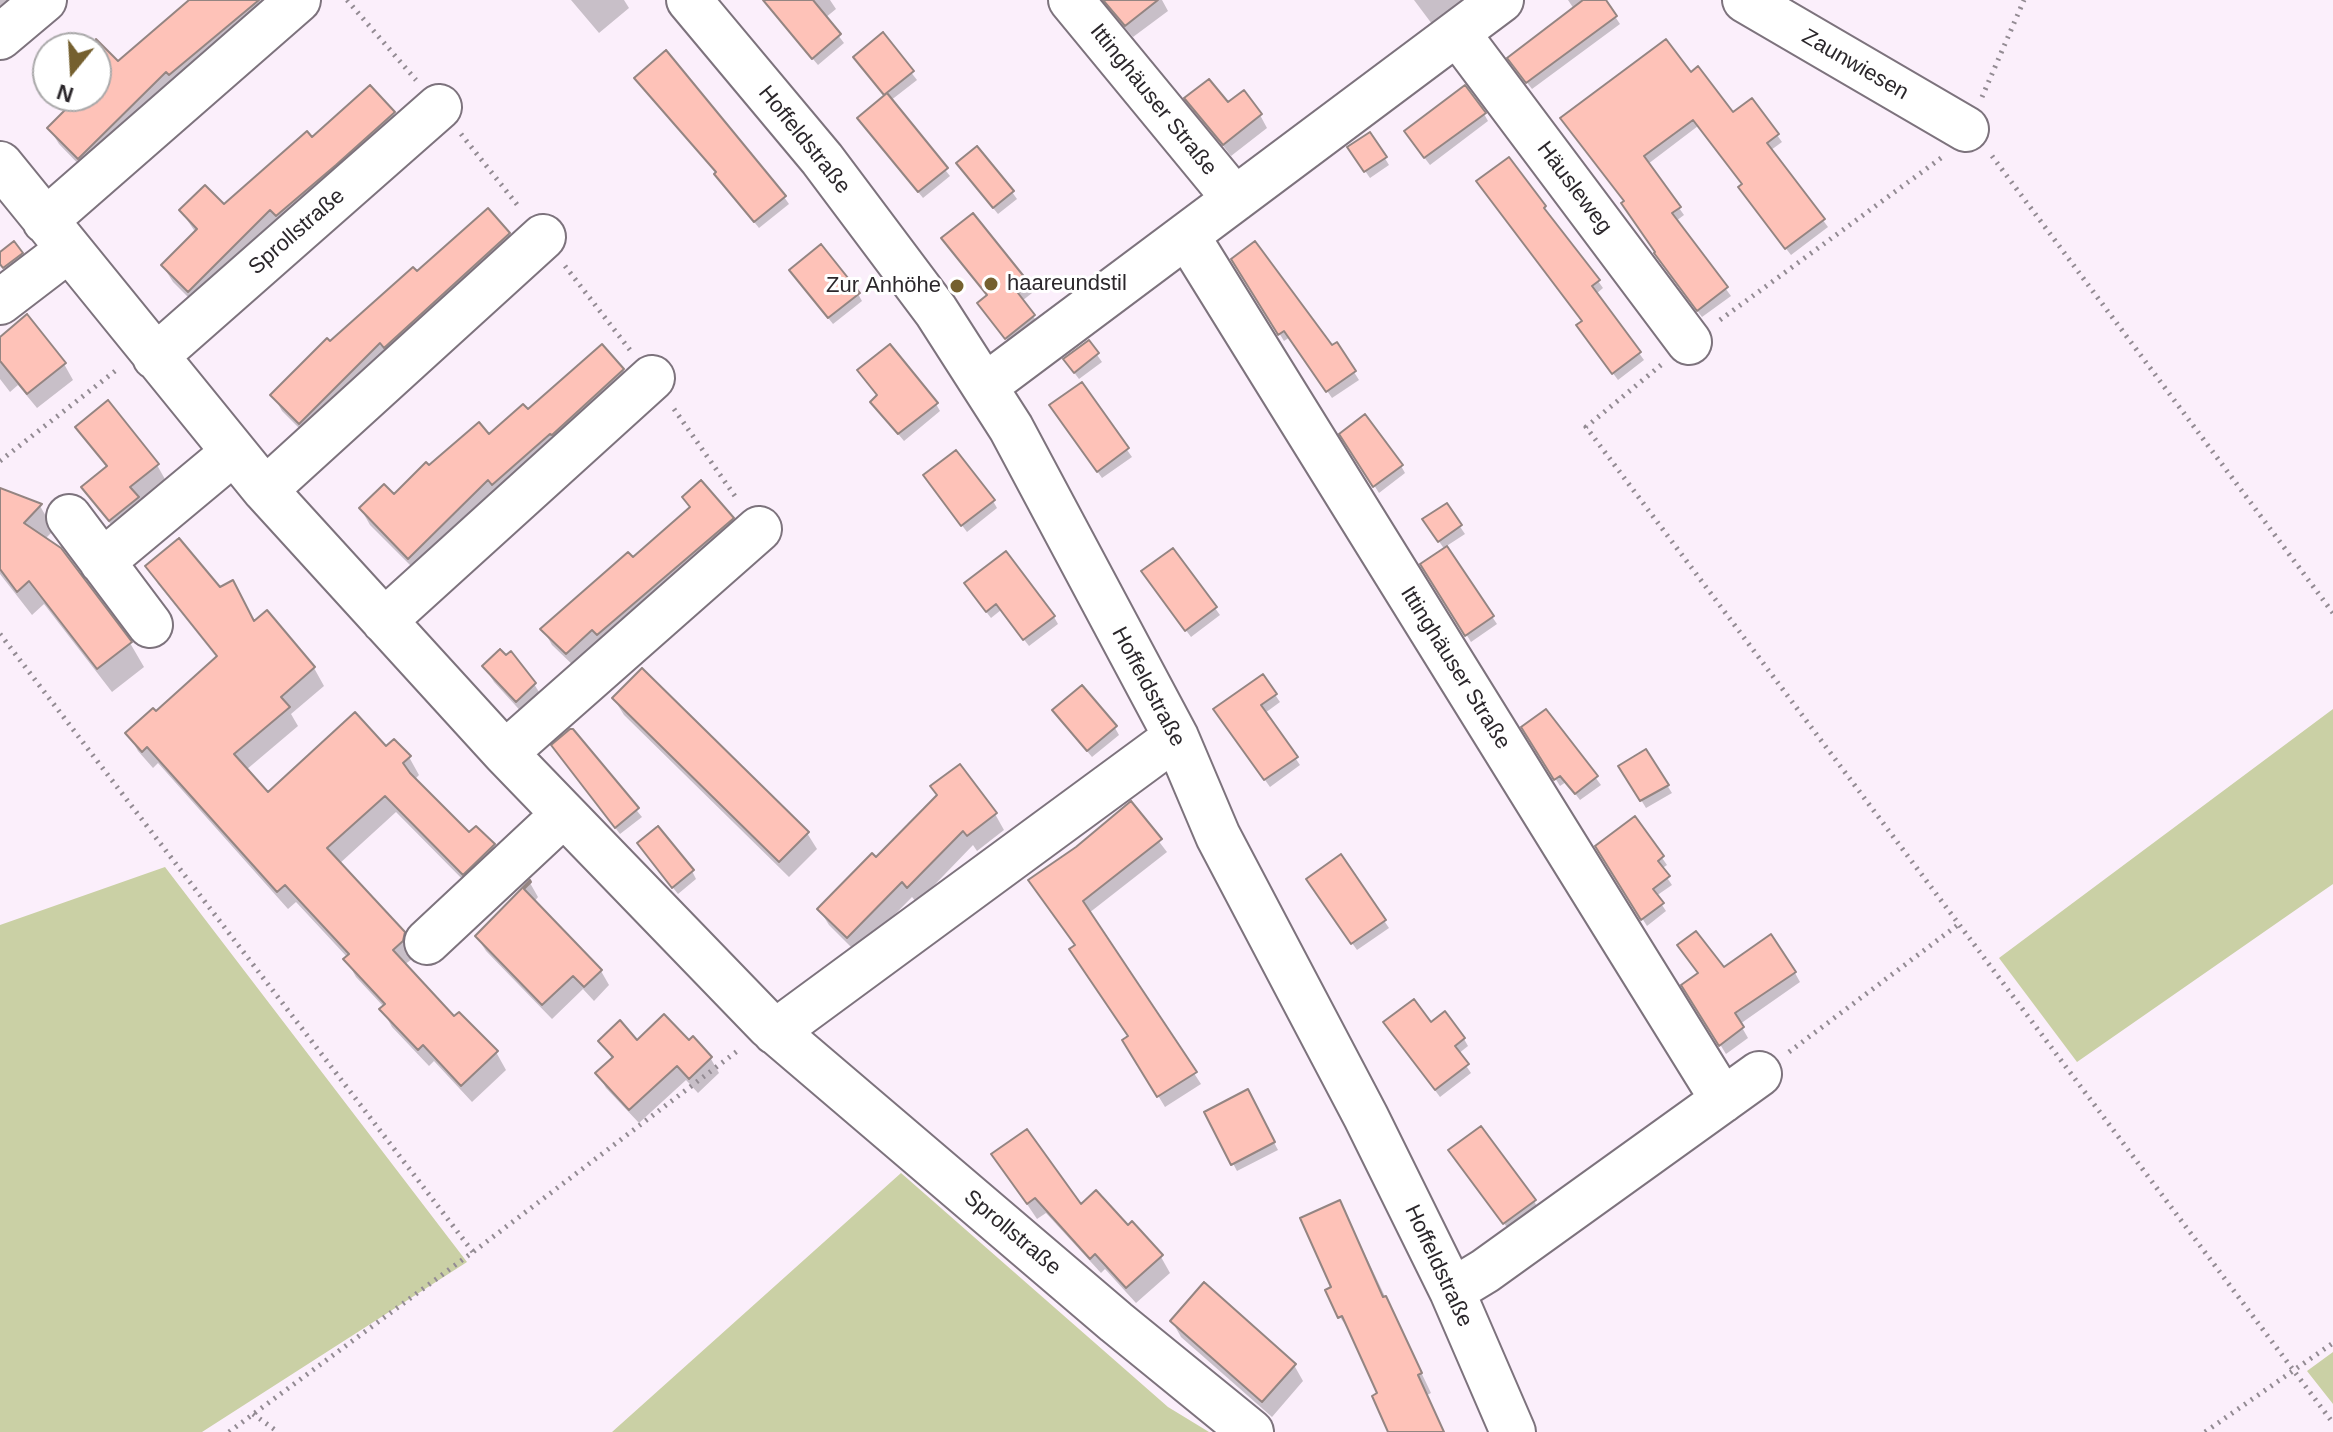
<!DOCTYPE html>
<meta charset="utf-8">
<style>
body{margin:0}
#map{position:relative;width:2333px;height:1432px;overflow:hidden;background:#fbeffb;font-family:Arial,sans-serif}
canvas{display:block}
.north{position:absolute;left:32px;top:32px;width:80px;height:80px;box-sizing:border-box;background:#fff;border:2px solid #aaa9aa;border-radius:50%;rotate:198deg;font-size:22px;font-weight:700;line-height:32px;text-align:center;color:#2b272b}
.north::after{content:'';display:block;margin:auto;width:28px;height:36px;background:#75602f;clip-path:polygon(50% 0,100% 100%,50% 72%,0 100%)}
</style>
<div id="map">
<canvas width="2333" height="1432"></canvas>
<div class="north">N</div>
</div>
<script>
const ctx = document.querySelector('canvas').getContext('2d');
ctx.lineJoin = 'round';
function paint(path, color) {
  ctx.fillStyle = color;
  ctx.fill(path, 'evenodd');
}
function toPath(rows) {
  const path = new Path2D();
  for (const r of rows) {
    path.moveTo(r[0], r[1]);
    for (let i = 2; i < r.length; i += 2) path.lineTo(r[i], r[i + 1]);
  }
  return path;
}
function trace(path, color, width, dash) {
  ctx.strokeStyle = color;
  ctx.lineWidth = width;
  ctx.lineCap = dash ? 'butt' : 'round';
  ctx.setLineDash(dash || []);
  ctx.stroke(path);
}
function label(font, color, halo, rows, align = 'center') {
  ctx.font = font + ' Arial,sans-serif';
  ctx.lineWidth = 6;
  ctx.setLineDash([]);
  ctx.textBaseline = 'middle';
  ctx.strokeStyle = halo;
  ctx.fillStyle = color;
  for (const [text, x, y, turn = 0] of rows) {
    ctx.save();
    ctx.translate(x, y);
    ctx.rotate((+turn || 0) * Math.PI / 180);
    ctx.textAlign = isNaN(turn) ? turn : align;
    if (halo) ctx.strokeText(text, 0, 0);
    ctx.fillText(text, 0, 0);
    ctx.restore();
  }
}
paint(toPath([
 [2333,709,2333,884,2077,1062,1999,958],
 [165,867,467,1262,202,1432,0,1432,0,925],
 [901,1173,1168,1407,1209,1432,612,1432],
 [2333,1352,2333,1404,2307,1371]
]), '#cad0a5');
paint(toPath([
 [0,0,27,0,0,27],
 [193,0,287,0,88,174,59,144,49,128,82,96,96,96,96,82],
 [571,0,624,0,629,8,599,33],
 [763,0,830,0,836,9,825,18,844,43,818,65],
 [1101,0,1162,0,1168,11,1133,37],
 [1414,0,1473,0,1435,28],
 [1568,0,1604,0,1620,24,1532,89,1514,66,1574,9],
 [882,35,917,80,890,101,950,176,923,198,864,125,886,97,859,65],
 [1691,74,1733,115,1777,135,1782,142,1771,150,1828,227,1791,255,1745,195,1744,185,1698,126,1648,164,1684,215,1676,221,1731,296,1702,317,1660,261,1626,202,1567,126],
 [370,88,393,114,403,130,198,307,173,282,163,266,196,233,181,211,224,207,312,140],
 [1187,99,1227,105,1260,115,1267,128,1231,156],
 [1484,114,1488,121,1430,165,1410,139],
 [1370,134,1389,165,1370,178,1354,155],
 [963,171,1012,192,1017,199,998,214],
 [721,182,784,197,789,204,759,228],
 [1483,189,1544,207,1598,281,1603,288,1596,294,1644,360,1618,380,1583,333,1583,322],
 [973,215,1032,293,1022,301,1038,323,1011,345,984,311,989,297],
 [509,234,518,250,309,438,282,411,273,395,330,343],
 [22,254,26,261,9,274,0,263,0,255],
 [1233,259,1332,347,1336,344,1359,380,1332,398,1290,337,1284,341],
 [796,278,858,294,862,301,833,324],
 [0,339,64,364,73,380,37,408,18,385,10,392,0,379],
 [1088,342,1102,362,1079,379,1070,367],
 [601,347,623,370,632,386,418,573,370,525,361,509,394,497,429,468,489,436,528,411],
 [1081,385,1132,457,1102,478,1056,413],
 [872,403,936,404,940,411,904,441],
 [78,427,157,465,166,481,139,502,146,514,119,536,84,487,107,468],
 [1342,434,1401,466,1405,473,1379,493],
 [930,483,993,501,997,508,967,532],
 [9,494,40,506,54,530,45,539,130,643,144,667,112,692,44,604,32,615,0,574,0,501],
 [1446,506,1465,534,1445,547,1497,624,1471,642,1423,565,1445,550,1429,527],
 [733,519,742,535,577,669,552,645,543,629,633,560],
 [1173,550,1220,615,1191,637,1148,579],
 [148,567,219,590,254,624,267,613,314,668,324,686,291,714,298,726,246,770,268,795,386,748,409,757,419,775,414,780,469,835,493,846,503,863,474,891,396,812,339,864,403,933,414,951,412,959,404,965,454,1018,496,1052,506,1070,472,1102,434,1061,429,1066,392,1027,382,1009,384,1007,356,977,346,959,348,958,296,902,288,909,158,763,153,768,138,751,128,733,155,714,217,658,158,584],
 [970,591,1054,617,1058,624,1029,646,1001,610,991,618],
 [484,666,534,684,544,700,526,717,494,682],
 [1262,676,1280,702,1265,713,1300,765,1270,787,1220,717],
 [614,699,807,833,817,849,789,877,624,715],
 [1546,711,1601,785,1580,800,1566,782,1560,786,1524,728],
 [1059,718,1115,728,1119,735,1092,757],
 [572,731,642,817,620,834,558,753],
 [1646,752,1672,793,1646,808,1621,767],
 [1130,804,1167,852,1089,913,1201,1084,1165,1107,1131,1051,1130,1037,1076,946,1077,848],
 [995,814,1004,830,977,851,973,845,917,903,912,897,857,953,829,925,819,909,876,860],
 [1635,819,1667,865,1661,869,1672,885,1656,896,1666,911,1647,926,1597,847],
 [644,851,692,871,696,879,678,894],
 [1341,857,1389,928,1357,950,1312,887],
 [530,883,538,897,534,902,601,971,609,985,594,1001,583,989,552,1019,486,951,477,937],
 [1679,946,1724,970,1795,973,1800,982,1740,1024,1748,1038,1726,1054,1684,986,1699,975],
 [1431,1024,1464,1039,1468,1046,1458,1054,1471,1073,1440,1097,1390,1030],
 [693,1039,711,1059,719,1073,698,1093,686,1080,639,1123,606,1088,598,1074,613,1060,600,1041,688,1043],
 [1247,1092,1278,1150,1237,1171,1206,1113],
 [994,1155,1081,1207,1128,1228,1161,1257,1170,1273,1136,1303,1105,1269,1101,1273,1046,1213,1037,1219],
 [1455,1158,1534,1201,1538,1208,1509,1230],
 [1340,1202,1431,1393,1427,1395,1444,1432,1390,1432,1380,1394,1352,1335,1340,1317,1327,1291,1334,1288],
 [1172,1321,1294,1365,1303,1381,1272,1417,1181,1337]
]), '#0003');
const building = toPath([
 [189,0,259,0,169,75,166,72,78,159,47,128,79,96,96,96,96,39,118,61,189,0],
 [763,0,813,0,841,34,812,59,763,0],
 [1103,0,1158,0,1125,26,1103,0],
 [1583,0,1606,0,1617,16,1526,83,1507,58,1583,0],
 [883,32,914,71,884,95,853,57,883,32],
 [1666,39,1691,72,1698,66,1733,112,1752,98,1779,134,1767,143,1825,219,1785,249,1738,187,1742,184,1693,120,1644,156,1681,207,1672,213,1728,287,1697,311,1654,253,1655,252,1621,203,1624,201,1560,118,1666,39],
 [666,50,786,196,754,222,714,174,716,172,634,78,666,50],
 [1209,79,1228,102,1244,90,1262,114,1223,145,1184,98,1209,79],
 [370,85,395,112,336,165,276,216,270,210,188,292,161,265,197,229,179,210,205,185,224,204,307,131,312,137,370,85],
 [1465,85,1486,113,1424,158,1404,131,1465,85],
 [887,93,948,168,918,192,857,118,887,93],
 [1370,132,1387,157,1364,172,1347,147,1370,132],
 [977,146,1014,191,993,208,956,163,977,146],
 [1509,157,1546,206,1544,208,1600,280,1592,286,1641,352,1612,374,1576,325,1582,321,1476,181,1509,157],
 [488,208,510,233,384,348,380,343,299,424,270,395,327,338,330,341,413,267,417,271,488,208],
 [973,213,1030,284,1018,293,1035,315,1005,339,977,303,987,295,941,238,973,213],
 [14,241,23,253,3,268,0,264,0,252,14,241],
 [1255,241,1332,345,1337,342,1356,371,1326,392,1284,331,1278,335,1277,333,1231,259,1255,241],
 [821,244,860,293,828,318,789,270,821,244],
 [27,314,66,363,27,394,0,361,0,337,27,314],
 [1089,340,1099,353,1074,373,1063,359,1089,340],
 [602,344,624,369,552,435,550,434,492,485,488,480,408,559,359,508,384,484,394,494,426,462,429,465,479,422,489,434,523,404,528,409,602,344],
 [890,344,938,403,898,434,870,402,877,395,857,370,890,344],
 [1082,382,1129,448,1097,472,1049,405,1082,382],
 [108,400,159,464,130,487,139,497,109,521,81,487,107,466,75,427,108,400],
 [1365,414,1403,465,1373,487,1339,434,1365,414],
 [956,450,995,500,961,526,923,475,956,450],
 [701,480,734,518,597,635,592,630,566,654,540,629,628,552,633,557,690,507,682,497,701,480],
 [0,488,42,504,24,523,61,548,132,642,97,669,29,581,17,592,0,569,0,488],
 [1447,503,1462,525,1438,542,1422,519,1447,503],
 [179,538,220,587,233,580,254,621,267,610,315,667,281,697,290,707,234,754,268,792,355,712,386,746,394,739,411,756,403,763,410,773,469,832,476,826,495,844,463,875,385,796,327,848,405,932,403,941,393,950,454,1016,459,1012,498,1051,461,1086,423,1045,418,1050,379,1009,385,1004,343,959,349,954,285,885,277,892,147,747,142,752,125,733,153,708,156,711,217,656,145,566,179,538],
 [1447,546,1494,616,1465,636,1420,564,1447,546],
 [1173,548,1217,607,1185,631,1141,571,1173,548],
 [1006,551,1055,616,1023,640,996,604,986,612,964,583,1006,551],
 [500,649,506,655,511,651,536,683,516,702,482,666,500,649],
 [642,668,809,832,779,862,612,698,642,668],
 [1263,674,1277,694,1261,705,1298,757,1264,780,1213,709,1263,674],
 [1082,685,1117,726,1087,751,1052,710,1082,685],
 [1546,709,1598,776,1575,794,1560,776,1554,780,1521,727,1546,709],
 [570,729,573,729,639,808,615,828,551,745,570,729],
 [1646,749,1669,785,1640,801,1618,766,1646,749],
 [960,764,997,813,967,836,963,831,907,888,902,882,847,938,817,909,872,853,876,857,937,795,930,786,960,764],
 [1131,801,1162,839,1083,901,1197,1072,1157,1097,1122,1040,1128,1036,1069,949,1075,945,1028,880,1076,847,1131,801],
 [1635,816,1664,856,1658,861,1670,876,1653,889,1664,903,1641,920,1595,846,1635,816],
 [658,826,694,870,672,888,637,843,658,826],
 [1341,854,1386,920,1351,944,1306,879,1341,854],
 [530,880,531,882,524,889,602,970,584,987,573,976,542,1005,475,936,530,880],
 [1696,931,1724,967,1771,934,1796,972,1735,1013,1744,1027,1719,1046,1681,985,1698,973,1677,945,1696,931],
 [1414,999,1431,1022,1445,1011,1465,1038,1455,1046,1469,1064,1435,1090,1383,1022,1414,999],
 [664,1014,689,1040,693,1036,712,1057,689,1079,677,1066,629,1110,595,1073,613,1057,598,1041,620,1020,637,1040,664,1014],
 [1248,1089,1275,1142,1231,1165,1204,1112,1248,1089],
 [1481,1126,1536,1200,1503,1224,1448,1150,1481,1126],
 [1027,1129,1081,1204,1096,1190,1128,1225,1132,1221,1163,1255,1126,1288,1095,1254,1090,1259,1035,1198,1027,1204,991,1154,1027,1129],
 [1340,1200,1383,1297,1386,1296,1422,1373,1418,1375,1444,1432,1388,1432,1372,1396,1377,1393,1342,1316,1338,1318,1325,1290,1331,1287,1300,1218,1340,1200],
 [1204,1282,1296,1364,1262,1402,1170,1321,1204,1282]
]);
paint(building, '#fec2b8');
trace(building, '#948582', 2);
const minor = toPath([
 [689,0,822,159,936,311,1011,428,1176,737,1218,836,1366,1117,1452,1291,1513,1432],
 [1071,0,1235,199],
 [1745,0,1966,129],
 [1458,34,1689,342],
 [0,37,44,0],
 [0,164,265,490,505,753,769,1026,1116,1322,1251,1432],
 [45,221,298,0],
 [1187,236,1723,1100],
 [0,302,68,250],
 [155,357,439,107],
 [985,386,1501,0],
 [265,490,543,237],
 [69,517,150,625],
 [102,562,234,452],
 [384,621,652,378],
 [505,753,759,529],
 [427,942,563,815],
 [775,1032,1176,737],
 [1452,1291,1485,1271,1759,1074]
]);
trace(minor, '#7d737d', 48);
trace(toPath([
 [347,0,416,80],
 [1982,97,2024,0],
 [461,134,519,207],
 [1992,156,2333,613],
 [565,266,630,350],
 [1720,320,1941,158],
 [1661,365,1586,427,2333,1423],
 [674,409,737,499],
 [0,461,119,368],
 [0,634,473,1252],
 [1789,1052,1959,924],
 [253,1414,278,1432],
 [229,1432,473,1252,740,1049],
 [2205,1432,2333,1343]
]), '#938b93', 5, [2, 6]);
trace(minor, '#fff', 44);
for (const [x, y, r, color] of [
 [991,284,8,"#75602f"],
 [957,286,8,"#75602f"]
]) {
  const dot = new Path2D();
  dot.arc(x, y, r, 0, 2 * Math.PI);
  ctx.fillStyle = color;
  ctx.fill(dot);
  trace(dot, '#fff', 3);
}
label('22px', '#2b272b', '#fff', [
 ["Zaunwiesen",1855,65,30],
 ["Ittinghäuser Straße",1153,100,51],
 ["Hoffeldstraße",804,140,51],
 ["Häusleweg",1574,188,53],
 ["Sprollstraße",297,232,-41],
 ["Ittinghäuser Straße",1455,668,58],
 ["Hoffeldstraße",1148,687,62],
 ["Sprollstraße",1012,1233,40],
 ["Hoffeldstraße",1438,1266,65]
]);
label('22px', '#2b272b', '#fff', [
 ["haareundstil",1007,284],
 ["Zur Anhöhe",941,286,"right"]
], 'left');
</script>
